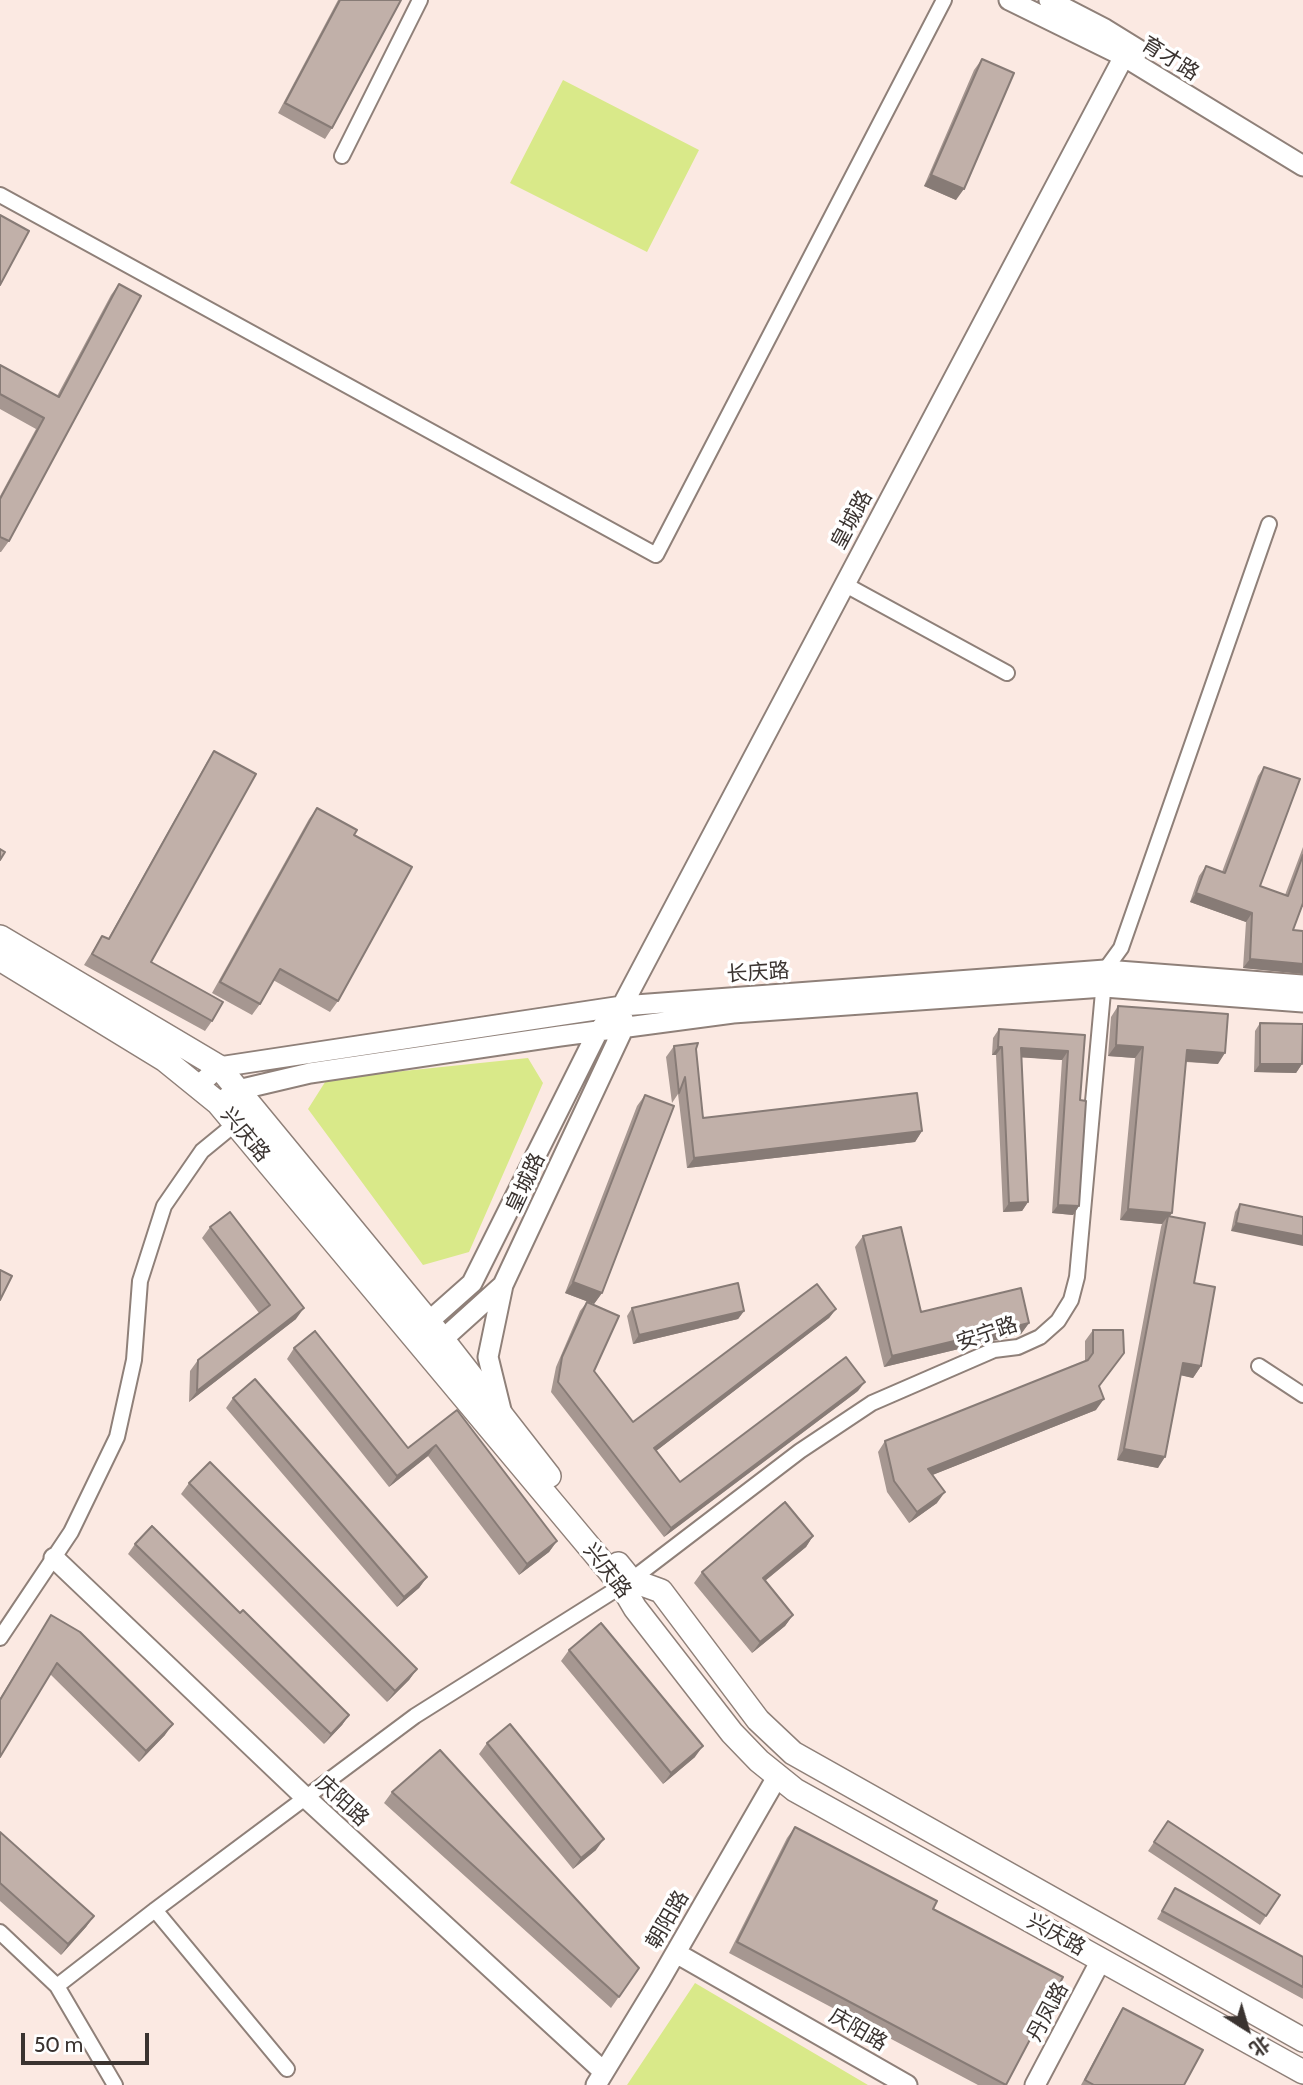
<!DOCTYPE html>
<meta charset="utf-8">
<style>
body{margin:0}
#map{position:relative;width:1303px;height:2085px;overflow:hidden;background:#fbe9e2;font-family:Cabin,"Noto Sans SC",sans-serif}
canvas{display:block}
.north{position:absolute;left:1212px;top:1994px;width:70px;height:70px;-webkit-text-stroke:5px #fff;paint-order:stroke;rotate:143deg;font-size:19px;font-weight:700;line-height:28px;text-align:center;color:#3a3330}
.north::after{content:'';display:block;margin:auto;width:24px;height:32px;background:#3a3330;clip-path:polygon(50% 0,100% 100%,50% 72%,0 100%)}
.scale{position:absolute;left:21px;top:2033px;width:128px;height:32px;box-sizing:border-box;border:4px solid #3a3330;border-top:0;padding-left:9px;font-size:21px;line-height:24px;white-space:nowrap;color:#3a3330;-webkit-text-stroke:5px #fff;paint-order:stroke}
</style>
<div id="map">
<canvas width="1303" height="2085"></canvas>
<div class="north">北</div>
<div class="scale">50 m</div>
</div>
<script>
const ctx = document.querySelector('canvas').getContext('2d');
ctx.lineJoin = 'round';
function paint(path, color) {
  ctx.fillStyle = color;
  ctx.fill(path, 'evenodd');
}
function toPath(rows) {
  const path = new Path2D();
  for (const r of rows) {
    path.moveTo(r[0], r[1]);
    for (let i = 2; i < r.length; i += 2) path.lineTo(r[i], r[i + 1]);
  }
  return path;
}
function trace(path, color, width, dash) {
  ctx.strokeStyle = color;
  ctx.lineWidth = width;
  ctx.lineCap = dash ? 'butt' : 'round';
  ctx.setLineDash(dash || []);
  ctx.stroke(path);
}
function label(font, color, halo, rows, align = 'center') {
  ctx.font = font + ' Cabin,"Noto Sans SC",sans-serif';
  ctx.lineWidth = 7;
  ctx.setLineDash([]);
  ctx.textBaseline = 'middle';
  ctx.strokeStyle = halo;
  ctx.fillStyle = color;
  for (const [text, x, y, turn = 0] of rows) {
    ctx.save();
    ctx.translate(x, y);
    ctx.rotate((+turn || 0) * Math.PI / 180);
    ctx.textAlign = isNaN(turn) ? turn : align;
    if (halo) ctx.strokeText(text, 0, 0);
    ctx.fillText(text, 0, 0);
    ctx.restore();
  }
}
paint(toPath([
 [563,80,699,150,647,252,510,183],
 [528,1058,543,1083,469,1252,423,1265,308,1109,327,1079],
 [695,1983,868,2085,627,2085]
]), '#d9e989');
const street = toPath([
 [342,156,420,0],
 [0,195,656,555,944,0],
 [844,584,1007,673],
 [1259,1366,1303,1395],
 [0,1638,71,1532,117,1437,134,1360,140,1281,164,1206,202,1151,241,1119],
 [155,1910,287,2069],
 [0,1932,57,1986,115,2085],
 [57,1986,155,1910,415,1716,631,1580,800,1451,872,1403,994,1350,1018,1347,1040,1337,1058,1321,1071,1300,1077,1277,1105,970,1121,948,1269,524]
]);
const secondary = toPath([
 [1009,0,1123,56,1303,166],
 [1049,0,1105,29,1139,50],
 [198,1086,219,1067,622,1006,1105,970,1303,985],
 [218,1103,238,1090,310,1073,560,1036,733,1013,1104,987,1303,1002],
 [419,1330,472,1283,598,1031,622,1006,1130,45],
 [432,1349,503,1285,624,1027,623,1018],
 [502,1414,488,1357,503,1285],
 [54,1558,306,1798,604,2072],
 [676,1953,907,2085],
 [596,2085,660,1980,777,1777],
 [1035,2085,1101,1960]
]);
const primary = toPath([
 [0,937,219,1067,429,1322,549,1476],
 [0,959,165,1060,218,1103,622,1586,635,1608,732,1733,759,1761,795,1790,831,1810,1303,2072],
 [618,1564,631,1580,661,1591,758,1720,793,1753,1303,2040]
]);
trace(street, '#8f8079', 18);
trace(secondary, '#8f8079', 23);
trace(primary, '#8f8079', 26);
trace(street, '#fff', 14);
trace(secondary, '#fff', 19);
trace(primary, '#fff', 23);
paint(toPath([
 [338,0,401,0,332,128,325,139,278,113],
 [982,59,956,200,924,186,974,70],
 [119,284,9,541,1,552,0,552,0,496,36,429,0,409,0,365,57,396,111,295],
 [214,751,151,962,212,1021,205,1031,84,965,102,936,108,939,207,762],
 [1264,767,1260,886,1285,895,1303,847,1303,907,1302,907,1293,930,1303,931,1303,974,1243,968,1246,922,1190,902,1199,876,1206,866,1222,872,1258,776],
 [317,808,354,835,338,1001,330,1012,273,980,260,1004,252,1015,212,993,309,819],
 [1118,1006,1218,1064,1186,1062,1172,1213,1170,1216,1194,1283,1201,1366,1193,1378,1181,1375,1158,1468,1117,1460,1161,1227,1162,1224,1120,1220,1135,1058,1108,1056,1111,1017],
 [1260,1023,1302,1064,1296,1073,1254,1072,1255,1031],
 [999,1029,1085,1035,1080,1100,1079,1206,1073,1215,1052,1213,1062,1060,1021,1057,1028,1202,1022,1211,1003,1212,996,1055,992,1055,993,1038],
 [674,1046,696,1049,703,1118,922,1131,915,1142,687,1168,678,1094,672,1103,666,1057],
 [645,1095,602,1293,594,1304,565,1293,637,1106],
 [1240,1204,1303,1217,1231,1231,1235,1212],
 [210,1227,296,1319,189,1402,190,1371,198,1360,259,1313,202,1238],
 [863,1236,921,1312,1029,1323,1021,1334,884,1367,855,1247],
 [587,1302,594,1371,633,1422,836,1309,829,1318,656,1451,680,1482,858,1391,664,1537,551,1392,556,1367,580,1311],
 [632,1308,744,1311,738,1319,633,1344,627,1316],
 [1093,1330,1116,1364,1099,1386,1096,1410,932,1475,937,1503,909,1523,887,1492,878,1452,885,1441,1085,1361,1085,1341],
 [294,1348,408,1448,457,1410,557,1541,549,1552,519,1575,428,1456,389,1487,287,1359],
 [233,1398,427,1577,419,1588,397,1607,226,1408],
 [189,1483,417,1669,409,1680,387,1702,181,1494],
 [813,1536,806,1547,765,1581,793,1615,785,1626,752,1653,694,1583,702,1572],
 [135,1544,240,1613,349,1715,342,1725,324,1744,128,1554],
 [51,1615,165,1735,139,1762,50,1674,0,1757,0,1698],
 [569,1650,695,1757,663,1784,561,1661],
 [487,1743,596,1850,573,1869,479,1754],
 [392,1792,639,1968,611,2008,384,1803],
 [1168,1821,1280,1895,1260,1925,1148,1851],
 [795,1827,933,1909,1005,2085,978,2085,729,1953,787,1838],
 [0,1832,94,1916,86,1927,61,1955,0,1901],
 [1175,1888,1303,1957,1303,1999,1157,1919],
 [1123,2008,1184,2085,1081,2085,1116,2019]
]), '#a69791');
paint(toPath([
 [931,175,964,189,956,200,924,186],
 [1196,893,1252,913,1246,922,1190,902],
 [1250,959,1303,964,1303,974,1243,968],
 [1116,1045,1143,1047,1135,1058,1108,1056],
 [998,1047,1002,1047,996,1055,992,1055],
 [1021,1048,1068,1051,1062,1060,1015,1057],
 [1187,1050,1225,1053,1218,1064,1179,1061],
 [1260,1064,1302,1064,1296,1073,1254,1072],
 [922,1131,915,1142,687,1168,694,1158],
 [1028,1202,1022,1211,1003,1212,1009,1203],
 [1058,1205,1079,1206,1073,1215,1052,1213],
 [1128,1209,1172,1213,1168,1219,1168,1216,1162,1224,1120,1220],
 [1236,1223,1303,1236,1303,1246,1231,1231],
 [573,1282,602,1293,594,1304,565,1293],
 [304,1308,296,1319,189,1402,197,1391],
 [836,1309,829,1318,647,1458,654,1448],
 [744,1311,738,1319,633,1344,639,1335],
 [1029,1323,1021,1334,884,1367,892,1356],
 [1183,1363,1201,1366,1193,1378,1175,1374],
 [865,1382,858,1391,664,1537,671,1528],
 [1104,1399,1096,1410,920,1480,928,1469],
 [436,1445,428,1456,389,1487,397,1476],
 [1124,1449,1165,1457,1158,1468,1117,1460],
 [945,1492,937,1503,909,1523,917,1512],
 [813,1536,806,1547,755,1589,763,1578],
 [557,1541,549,1552,519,1575,527,1564],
 [427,1577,419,1588,397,1607,404,1597],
 [793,1615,785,1626,752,1653,760,1642],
 [417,1669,409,1680,387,1702,395,1691],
 [349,1715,342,1725,324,1744,331,1734],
 [173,1724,165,1735,139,1762,146,1751],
 [703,1746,695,1757,663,1784,671,1773],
 [604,1839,596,1850,573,1869,581,1858],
 [94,1916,86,1927,61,1955,68,1944]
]), '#877b76');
const building = toPath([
 [340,0,401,0,332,128,285,103,340,0],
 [982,59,1014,73,964,189,931,175,982,59],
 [0,215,29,231,0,285,0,215],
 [119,284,141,296,9,541,0,537,0,499,44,418,0,394,0,365,59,397,119,284],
 [214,751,256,774,151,962,223,1002,212,1021,92,954,102,936,109,939,214,751],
 [1264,767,1300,779,1260,886,1288,896,1303,855,1303,903,1293,930,1303,931,1303,964,1250,959,1252,913,1196,893,1206,866,1225,873,1264,767],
 [317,808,357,830,354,835,412,867,338,1001,280,969,260,1004,220,982,317,808],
 [0,849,5,852,0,860,0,849],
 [1118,1006,1228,1014,1225,1053,1187,1050,1172,1213,1128,1209,1143,1047,1116,1045,1118,1006],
 [1260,1023,1303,1024,1302,1064,1260,1064,1260,1023],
 [999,1029,1085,1035,1080,1100,1086,1101,1079,1206,1058,1205,1068,1051,1021,1048,1028,1202,1009,1203,1002,1047,998,1047,999,1029],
 [698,1043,696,1049,703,1118,917,1093,922,1131,694,1158,685,1077,679,1093,674,1046,698,1043],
 [645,1095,674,1106,602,1293,573,1282,645,1095],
 [1240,1204,1303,1217,1303,1236,1236,1223,1240,1204],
 [230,1212,304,1308,197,1391,198,1360,270,1305,210,1227,230,1212],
 [1168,1216,1205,1223,1194,1283,1215,1287,1201,1366,1183,1363,1165,1457,1124,1449,1168,1216],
 [901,1227,921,1312,1021,1288,1029,1323,892,1356,863,1236,901,1227],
 [0,1270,12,1276,0,1300,0,1270],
 [738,1283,744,1311,639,1335,632,1308,738,1283],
 [817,1284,836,1309,654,1448,680,1482,846,1357,865,1382,671,1528,558,1382,562,1357,587,1302,619,1316,594,1371,633,1422,817,1284],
 [1093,1330,1123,1330,1124,1353,1099,1386,1104,1399,928,1469,945,1492,917,1512,894,1481,885,1441,1088,1360,1093,1353,1093,1330],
 [315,1331,408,1448,457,1410,557,1541,527,1564,436,1445,397,1476,294,1348,315,1331],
 [255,1379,427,1577,404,1597,233,1398,255,1379],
 [210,1462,417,1669,395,1691,189,1483,210,1462],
 [785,1502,813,1536,763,1578,793,1615,760,1642,702,1572,785,1502],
 [152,1526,240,1613,243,1610,349,1715,331,1734,135,1544,152,1526],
 [51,1615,80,1632,173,1724,146,1751,57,1663,0,1757,0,1700,51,1615],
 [601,1623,703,1746,671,1773,569,1650,601,1623],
 [510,1724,604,1839,581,1858,487,1743,510,1724],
 [440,1750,639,1968,619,1997,392,1792,440,1750],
 [1168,1821,1280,1895,1266,1916,1154,1842,1168,1821],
 [795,1827,937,1901,933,1909,1063,1977,1006,2085,737,1942,795,1827],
 [0,1832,94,1916,68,1944,0,1883,0,1832],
 [1175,1888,1303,1957,1303,1987,1162,1911,1175,1888],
 [1123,2008,1203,2050,1184,2085,1094,2085,1085,2080,1123,2008]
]);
paint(building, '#c1b0a9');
trace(building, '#877b76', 2);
label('21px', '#3a3330', '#fff', [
 ["育才路",1170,59,32],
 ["皇城路",852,520,-62],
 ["长庆路",758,973,-4],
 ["兴庆路",245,1135,50],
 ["皇城路",526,1183,-65],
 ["安宁路",987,1334,-19],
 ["兴庆路",607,1571,52],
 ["庆阳路",342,1801,43],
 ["朝阳路",668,1920,-60],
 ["兴庆路",1056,1935,29],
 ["丹凤路",1048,2012,-62],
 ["庆阳路",858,2030,30]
]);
</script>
